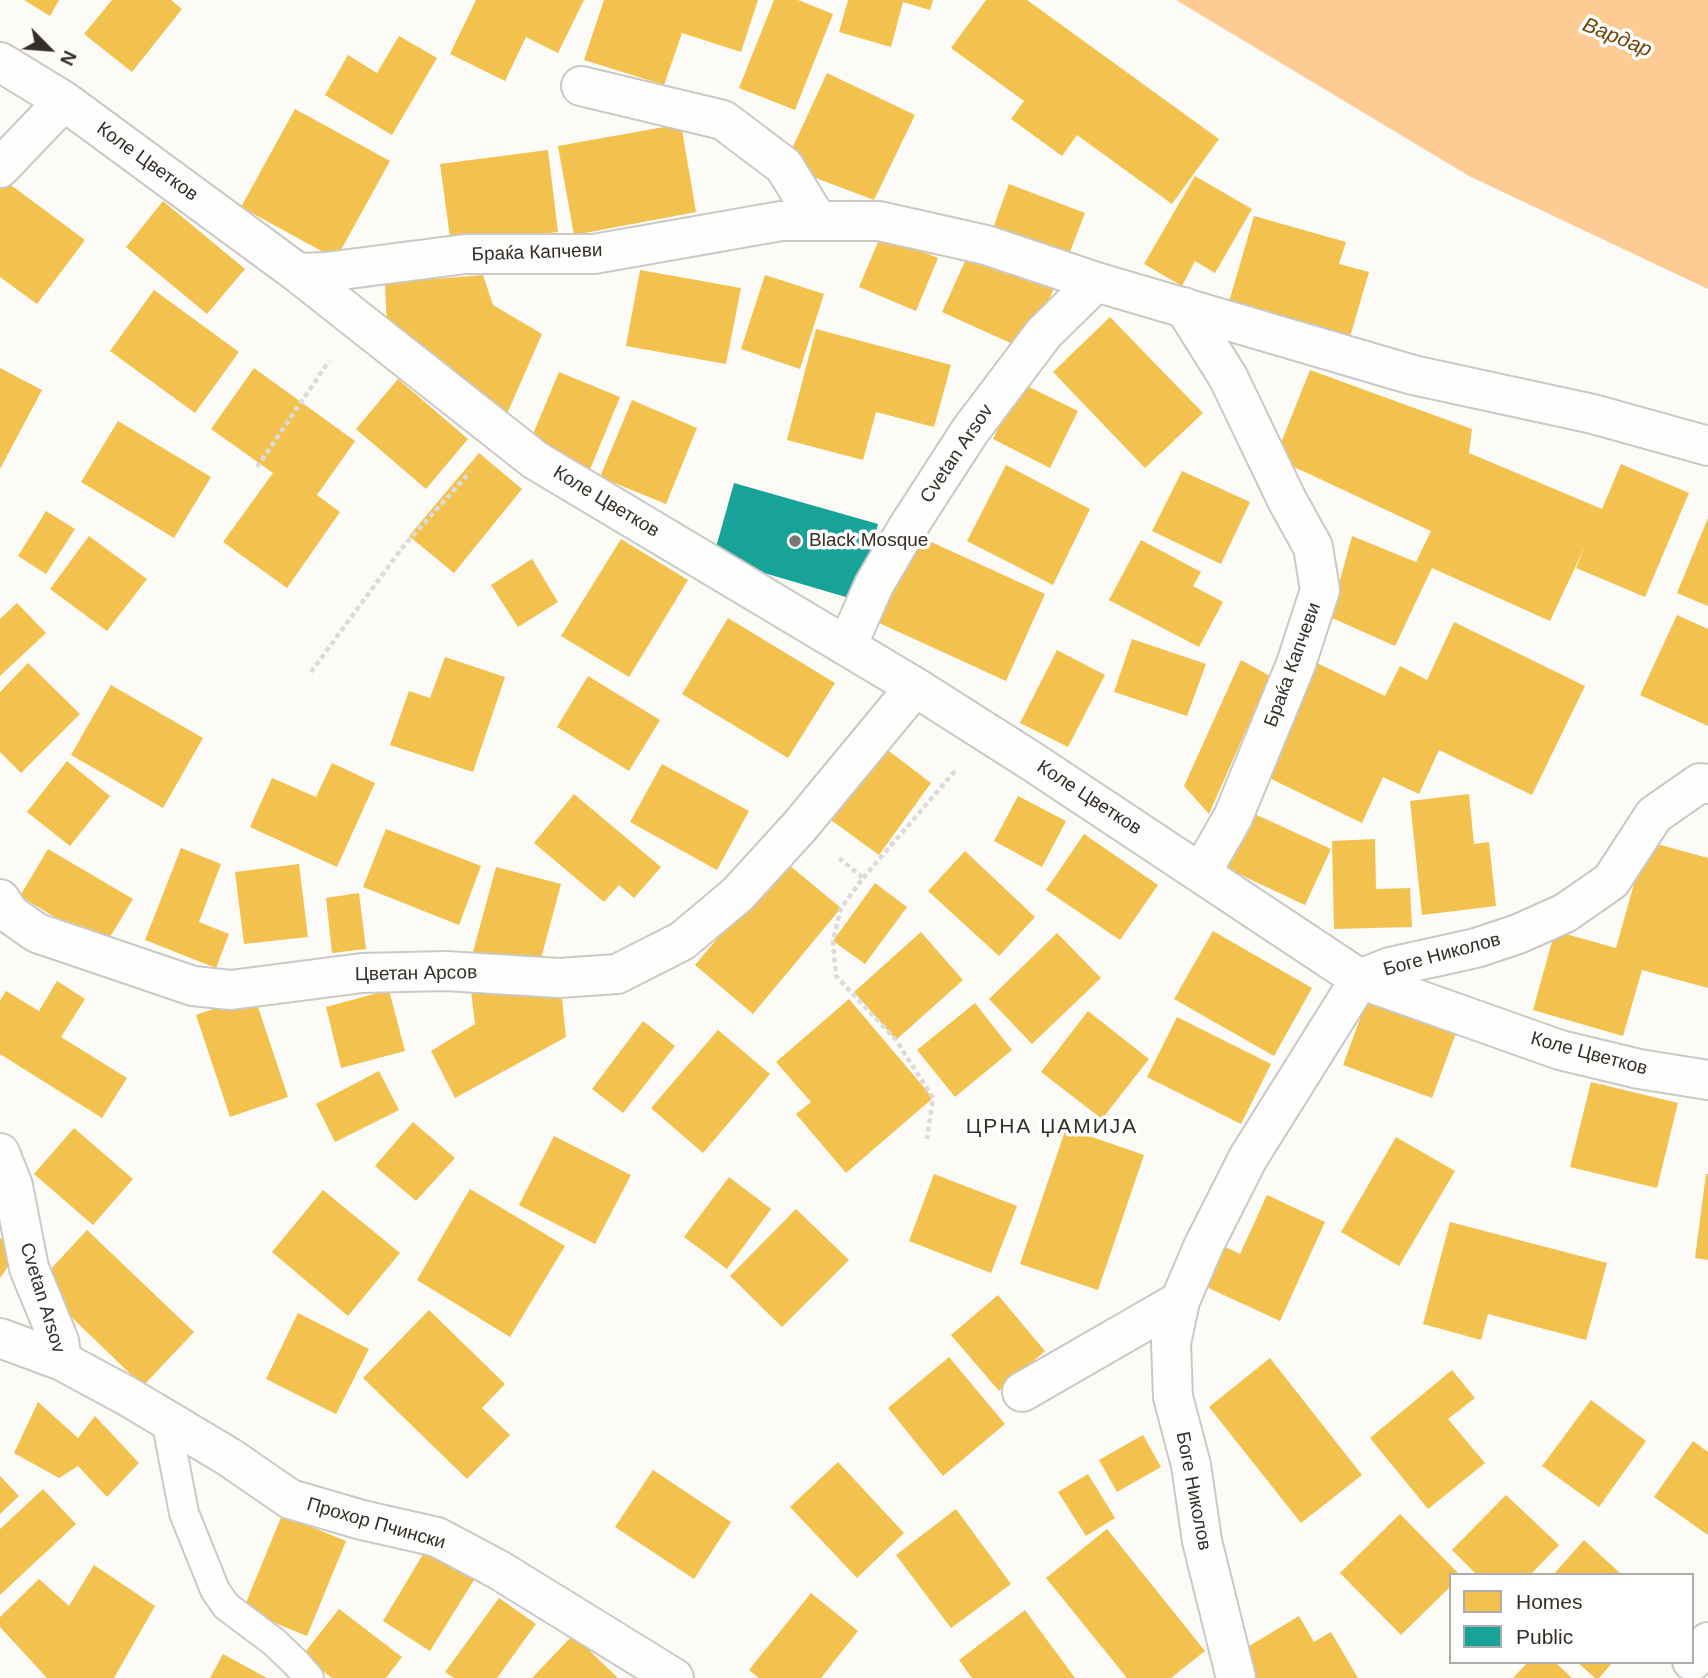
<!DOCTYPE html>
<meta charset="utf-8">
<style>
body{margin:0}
#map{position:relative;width:1708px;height:1678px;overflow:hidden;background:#fdfbf8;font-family:Helvetica,sans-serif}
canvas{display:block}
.legend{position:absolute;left:1449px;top:1573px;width:245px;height:91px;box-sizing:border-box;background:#fff;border:2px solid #aeaca9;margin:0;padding:9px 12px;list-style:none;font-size:21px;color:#352f28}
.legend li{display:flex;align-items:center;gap:14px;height:35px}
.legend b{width:35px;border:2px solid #aeaca9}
.north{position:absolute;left:14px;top:14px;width:70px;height:70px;-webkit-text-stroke:5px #fff;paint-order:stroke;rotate:115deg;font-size:19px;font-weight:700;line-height:28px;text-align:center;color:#352f28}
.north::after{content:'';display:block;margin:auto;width:24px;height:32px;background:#352f28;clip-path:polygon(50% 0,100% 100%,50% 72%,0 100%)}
</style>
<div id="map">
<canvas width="1708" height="1678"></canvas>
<ul class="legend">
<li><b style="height:19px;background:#f2c14e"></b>Homes</li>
<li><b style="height:19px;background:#17a398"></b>Public</li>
</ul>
<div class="north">N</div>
</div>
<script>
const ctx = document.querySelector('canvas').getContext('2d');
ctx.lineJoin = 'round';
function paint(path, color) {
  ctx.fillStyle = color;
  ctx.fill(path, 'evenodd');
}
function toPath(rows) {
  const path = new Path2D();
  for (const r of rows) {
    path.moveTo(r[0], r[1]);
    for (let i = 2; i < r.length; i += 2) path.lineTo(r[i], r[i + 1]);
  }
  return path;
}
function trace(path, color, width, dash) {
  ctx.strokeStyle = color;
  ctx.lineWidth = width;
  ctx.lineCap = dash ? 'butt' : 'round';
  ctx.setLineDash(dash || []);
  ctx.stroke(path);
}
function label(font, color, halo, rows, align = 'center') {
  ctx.font = font + ' Helvetica,sans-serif';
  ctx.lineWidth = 7;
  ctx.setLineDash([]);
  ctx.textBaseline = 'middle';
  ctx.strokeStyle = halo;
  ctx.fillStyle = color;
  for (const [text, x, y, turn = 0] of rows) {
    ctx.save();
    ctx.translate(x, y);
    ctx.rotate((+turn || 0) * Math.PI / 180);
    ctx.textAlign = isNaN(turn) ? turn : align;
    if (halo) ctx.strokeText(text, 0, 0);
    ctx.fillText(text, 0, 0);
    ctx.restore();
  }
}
paint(toPath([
 [1176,0,1708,0,1708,289,1469,176]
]), '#fdcb93');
paint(toPath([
 [24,0,59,0,50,16],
 [112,0,171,0,182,9,132,72,84,34],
 [476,0,584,0,558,53,526,37,505,81,450,54],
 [604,0,758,0,741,52,682,33,664,85,584,60],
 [774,0,798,0,833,14,795,110,739,88],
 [848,0,933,0,930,10,903,2,891,47,839,32],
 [986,0,1027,0,1219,139,1172,204,1077,135,1062,156,1011,119,1024,101,951,48],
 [399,36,437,58,392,135,325,95,348,55,377,73],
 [827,73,915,115,874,200,784,166],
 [295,109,390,161,336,259,241,207],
 [681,124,696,212,574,235,558,146],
 [548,150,558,232,451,245,440,164],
 [1195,176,1252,209,1215,273,1195,261,1182,286,1144,264],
 [0,177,85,240,37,304,0,277],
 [1009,184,1085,213,1068,257,993,228],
 [163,201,245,269,207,314,126,247],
 [1254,216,1346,242,1339,264,1369,272,1350,337,1229,302],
 [881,235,938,258,916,311,859,287],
 [972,246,1056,284,1026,350,942,312],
 [640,270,741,288,726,364,626,346],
 [483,275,493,305,542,334,503,423,387,328,385,283],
 [765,275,824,294,800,369,741,349],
 [154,290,239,352,195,413,110,351],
 [1110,317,1203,413,1145,468,1053,372],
 [816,329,951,365,934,427,876,412,863,460,787,440],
 [0,368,42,390,0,469],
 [254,368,355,441,317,495,340,512,287,588,223,542,273,473,211,429],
 [1310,370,1472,429,1469,453,1602,509,1621,464,1689,493,1645,597,1576,568,1585,546,1550,621,1432,568,1395,646,1330,617,1352,536,1416,562,1431,531,1275,458],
 [559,372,620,397,589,472,528,446],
 [398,379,468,439,426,489,356,429],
 [1021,383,1078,411,1050,468,993,439],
 [632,400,697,428,666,504,600,477],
 [118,421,211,477,174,538,81,482],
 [479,453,522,489,454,573,409,536],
 [1006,465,1090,509,1053,585,967,541],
 [1182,471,1250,502,1221,564,1152,531],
 [46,511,75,529,46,574,18,556],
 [1708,518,1708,606,1677,593],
 [916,535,1045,594,1006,681,877,622],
 [89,536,147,579,107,631,50,589],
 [621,539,688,580,629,677,561,636],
 [1141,540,1201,572,1193,586,1223,602,1199,647,1109,600],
 [532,559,558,602,518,627,491,585],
 [17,603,46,633,0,676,0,619],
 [1677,615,1708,629,1708,726,1640,695],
 [728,618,835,683,788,758,682,694],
 [1454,622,1585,686,1532,795,1439,750,1419,794,1383,777,1362,823,1261,774,1315,662,1385,696,1400,666,1427,680],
 [1132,639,1206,664,1187,716,1114,692],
 [1057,650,1105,675,1068,747,1020,723],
 [445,657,505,677,473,772,390,745,409,691,430,698],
 [1241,660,1270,676,1209,814,1184,786],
 [28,663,80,714,21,773,0,752,0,692],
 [588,676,660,720,629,771,557,727],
 [111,685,203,738,163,808,71,755],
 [877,742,931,783,879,855,824,815],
 [67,761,110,796,70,846,27,812],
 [332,763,375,783,337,867,250,827,272,778,316,797],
 [662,764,749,811,717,870,630,822],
 [574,794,661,867,634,898,619,885,604,902,534,843],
 [1469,794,1474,844,1489,842,1496,906,1422,915,1410,801],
 [1018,796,1066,821,1042,867,994,841],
 [1248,811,1331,849,1305,905,1222,866],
 [386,829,481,866,459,925,363,887],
 [1084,834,1158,885,1120,940,1046,890],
 [1375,839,1376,889,1410,888,1412,927,1334,929,1332,841],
 [1646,841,1708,858,1708,988,1642,970,1623,1036,1533,1010,1555,931,1616,948],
 [181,848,221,864,199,922,229,934,216,968,145,940],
 [48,849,133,899,104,947,20,896],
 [965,851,1035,917,999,956,928,891],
 [783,860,841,908,753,1014,695,965],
 [299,864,308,937,244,944,235,872],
 [496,867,561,884,538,970,473,952],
 [875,883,907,907,865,964,833,941],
 [359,893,366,949,332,953,326,898],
 [1213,931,1312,988,1274,1056,1174,999],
 [921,932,963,980,896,1040,854,992],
 [1057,933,1101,978,1032,1044,989,999],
 [57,981,85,999,61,1037,127,1078,102,1118,0,1054,0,1001,6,991,39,1011],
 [561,989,566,1037,455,1098,431,1051,475,1024,471,991],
 [389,990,405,1051,341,1068,326,1007],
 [254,995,288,1097,230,1117,196,1015],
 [849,999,933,1098,846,1173,796,1114,811,1102,776,1062],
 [1367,1000,1456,1033,1432,1098,1343,1065],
 [975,1003,1012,1050,955,1097,917,1050],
 [1088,1011,1149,1059,1102,1119,1041,1072],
 [1177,1017,1271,1064,1241,1124,1147,1077],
 [643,1021,675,1046,623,1113,592,1089],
 [718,1030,770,1074,703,1153,651,1108],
 [379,1071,399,1110,335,1142,316,1104],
 [1591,1082,1678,1103,1657,1188,1570,1167],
 [413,1122,455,1158,416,1201,375,1166],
 [74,1128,133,1179,93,1225,34,1174],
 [1066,1128,1144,1155,1098,1290,1020,1264],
 [554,1136,631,1175,595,1244,519,1205],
 [1396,1137,1455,1171,1399,1266,1341,1232],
 [934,1174,1017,1206,991,1273,909,1241],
 [1706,1174,1708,1174,1708,1260,1695,1258],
 [729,1177,771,1209,727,1269,684,1237],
 [470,1189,565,1246,510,1337,417,1280],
 [323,1190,400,1253,348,1316,272,1252],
 [1267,1195,1325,1222,1280,1321,1202,1285,1221,1245,1240,1254],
 [796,1209,849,1260,782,1327,730,1276],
 [1450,1222,1607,1263,1586,1340,1488,1314,1481,1340,1423,1324],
 [87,1230,194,1332,143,1386,37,1284],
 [0,1238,19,1251,0,1278],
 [998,1295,1045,1351,999,1391,951,1335],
 [429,1310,505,1384,482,1408,510,1435,467,1479,363,1378],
 [298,1313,369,1349,336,1414,266,1379],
 [949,1357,1005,1424,943,1476,888,1408],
 [1270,1358,1362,1475,1301,1523,1209,1407],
 [1452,1370,1475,1398,1448,1419,1485,1463,1428,1509,1370,1438],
 [1591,1400,1646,1441,1599,1507,1542,1466],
 [38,1402,78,1438,95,1416,139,1463,107,1497,78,1466,59,1478,14,1453],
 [1143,1435,1161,1467,1117,1492,1099,1460],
 [1693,1441,1708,1452,1708,1535,1654,1497],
 [838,1462,904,1533,857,1578,790,1507],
 [653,1470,731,1522,694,1579,615,1527],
 [1088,1474,1115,1518,1086,1536,1058,1492],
 [0,1476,19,1496,0,1514],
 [43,1489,76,1524,0,1595,0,1529],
 [1506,1495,1559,1545,1530,1575,1477,1575,1452,1550],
 [956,1509,1011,1584,951,1628,896,1555],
 [1400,1514,1460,1575,1451,1575,1451,1586,1401,1635,1340,1573],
 [282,1515,346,1541,307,1636,243,1610],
 [1107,1529,1205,1651,1171,1678,1127,1678,1046,1578],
 [1584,1540,1622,1575,1553,1575],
 [428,1546,477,1575,430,1651,383,1621],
 [94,1565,155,1606,114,1678,47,1678,0,1627,0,1617,39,1579,69,1606],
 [811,1593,858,1631,821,1678,759,1678,749,1670],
 [499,1598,536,1624,497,1678,454,1678,445,1672],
 [339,1609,402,1657,386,1678,332,1678,302,1656],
 [1025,1610,1075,1678,972,1678,959,1660],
 [1299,1616,1314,1642,1331,1632,1358,1678,1250,1678,1236,1654],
 [573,1635,618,1678,532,1678],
 [223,1654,267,1678,210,1678],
 [1528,1662,1555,1662,1572,1678,1513,1678],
 [1577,1662,1613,1662,1599,1678,1595,1678]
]), '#f2c14e');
paint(toPath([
 [734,483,878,524,856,600,713,558]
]), '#17a398');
const lane = toPath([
 [166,1419,184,1513,215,1590,226,1606,274,1642,296,1663,309,1678]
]);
const street = toPath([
 [0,62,64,101,298,273,535,460,915,687,1033,762,1360,979,1560,1050,1639,1069,1708,1080],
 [581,86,723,120,784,166,817,220],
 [0,168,64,101],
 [298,273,326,272,465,254,594,254,781,221,879,221,986,245,1096,282,1413,375,1593,414,1708,446],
 [1184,307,1228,377,1287,500,1313,547,1320,590,1296,664,1233,817,1201,873],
 [847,646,874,585,906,530,970,431,1044,333,1096,282],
 [0,899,10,914,37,933,193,986,231,990,362,973,446,971,559,978,617,974,682,941,738,894,800,826,915,687],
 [0,1153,13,1186,29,1268,59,1341,62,1361],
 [0,1338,62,1361,127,1396,229,1457,290,1499,362,1520,437,1537,499,1570,674,1678],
 [1022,1392,1180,1301],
 [1692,1661,1708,1642],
 [1236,1678,1202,1541,1191,1465,1173,1397,1171,1343,1180,1301,1203,1247,1248,1158,1360,979,1390,967,1476,948,1518,934,1565,913,1611,881,1654,815,1700,783,1708,784]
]);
trace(lane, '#ccc8c3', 32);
trace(street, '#ccc8c3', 42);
trace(toPath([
 [257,467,329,361],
 [311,672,402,548,470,472],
 [839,858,863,878,841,908,833,941,836,976,896,1040,933,1098,927,1139],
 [863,878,956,770]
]), '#dcdbd9', 4.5, [5, 3.5]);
trace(lane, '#fffefe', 28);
trace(street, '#fffefe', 38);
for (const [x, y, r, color] of [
 [795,541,7,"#7b7671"]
]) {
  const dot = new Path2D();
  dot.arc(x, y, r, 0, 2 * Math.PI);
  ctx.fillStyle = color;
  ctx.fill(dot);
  trace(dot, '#fff', 2.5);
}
label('19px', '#352f28', '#fff', [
 ["Коле Цветков",147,162,36],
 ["Браќа Капчеви",537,253,-2],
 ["Cvetan Arsov",957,454,-56],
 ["Коле Цветков",606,502,31],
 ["Браќа Капчеви",1293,665,-70],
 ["Коле Цветков",1089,798,33],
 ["Боге Николов",1442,955,-15],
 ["Цветан Арсов",416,974,-1],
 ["Коле Цветков",1589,1054,15],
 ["Cvetan Arsov",42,1298,73],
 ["Боге Николов",1193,1491,79],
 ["Прохор Пчински",376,1524,16]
]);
label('19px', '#352f28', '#fff', [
 ["Black Mosque",809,541]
], 'left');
label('italic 21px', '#724504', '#fff', [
 ["Вардар",1617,38,22]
]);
ctx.letterSpacing = '2px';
label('21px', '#352f28', '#fff', [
 ["ЦРНА ЏАМИЈА",1052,1127]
]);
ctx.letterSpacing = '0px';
</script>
